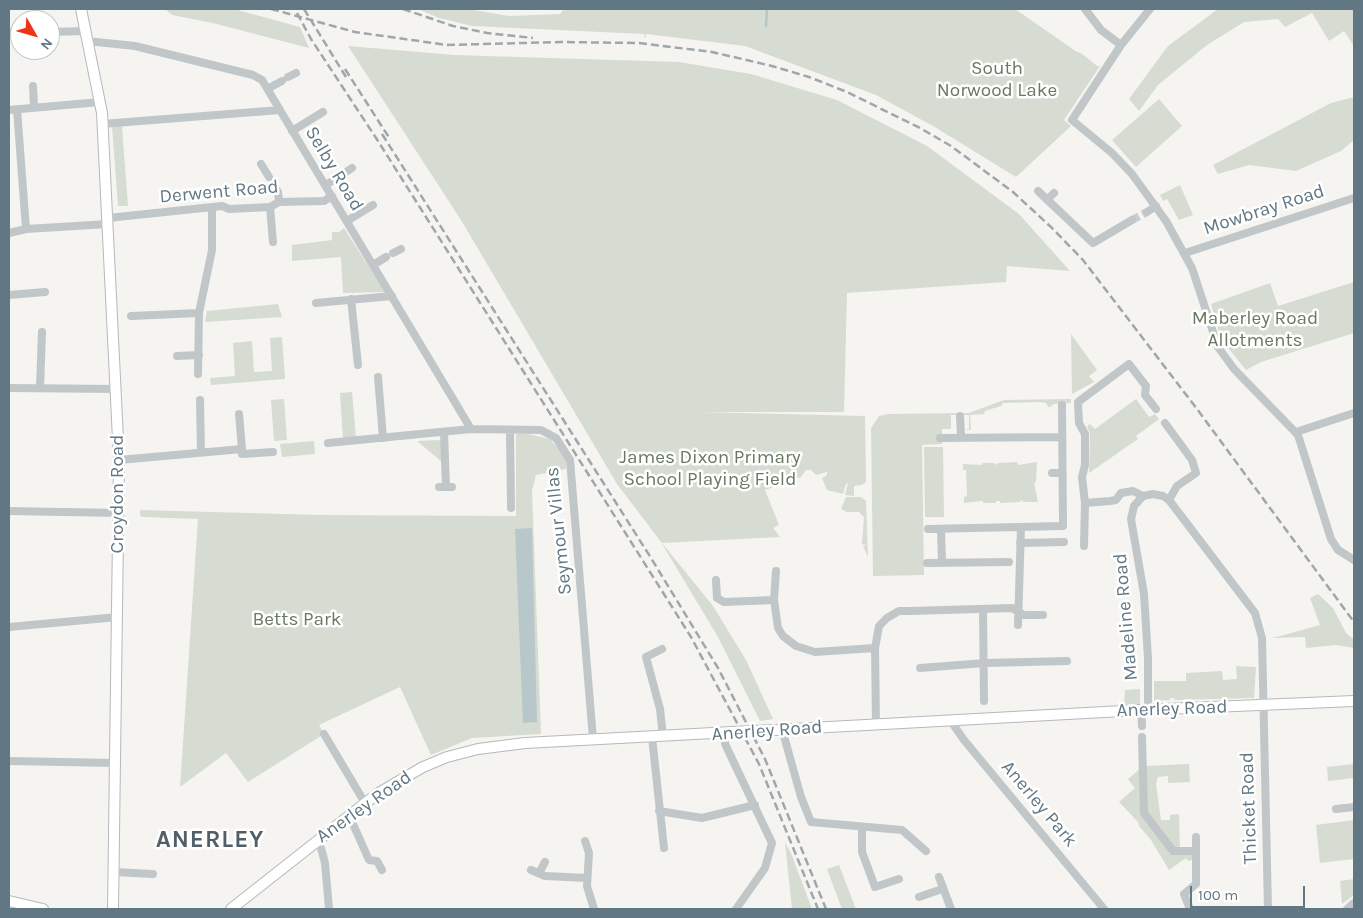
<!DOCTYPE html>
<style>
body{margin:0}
#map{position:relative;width:1363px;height:918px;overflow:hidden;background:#f5f4f0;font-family:Karla,sans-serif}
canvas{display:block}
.frame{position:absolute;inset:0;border:10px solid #617783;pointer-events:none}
.north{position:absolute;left:10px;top:10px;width:50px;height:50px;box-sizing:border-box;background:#fff;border:1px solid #c0c9cd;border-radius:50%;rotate:128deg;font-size:14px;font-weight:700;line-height:20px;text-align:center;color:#617783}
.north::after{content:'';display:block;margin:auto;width:18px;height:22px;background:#ee3417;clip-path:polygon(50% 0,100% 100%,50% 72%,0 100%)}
.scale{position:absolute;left:1190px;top:886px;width:115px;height:22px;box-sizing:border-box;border:2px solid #617783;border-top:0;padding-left:6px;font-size:15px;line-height:18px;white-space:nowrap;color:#617783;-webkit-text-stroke:4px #fff;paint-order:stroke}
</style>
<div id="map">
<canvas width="1363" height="918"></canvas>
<div class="frame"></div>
<div class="north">N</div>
<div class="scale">100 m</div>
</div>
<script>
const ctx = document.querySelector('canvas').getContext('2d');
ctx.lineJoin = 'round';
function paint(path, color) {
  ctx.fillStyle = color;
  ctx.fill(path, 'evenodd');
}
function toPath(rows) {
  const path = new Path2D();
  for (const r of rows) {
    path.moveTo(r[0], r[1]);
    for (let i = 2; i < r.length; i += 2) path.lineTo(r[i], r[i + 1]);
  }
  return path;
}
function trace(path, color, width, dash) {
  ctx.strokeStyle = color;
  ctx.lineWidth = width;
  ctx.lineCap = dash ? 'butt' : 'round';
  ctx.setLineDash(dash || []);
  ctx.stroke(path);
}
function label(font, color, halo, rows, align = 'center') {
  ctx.font = font + ' Karla,sans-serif';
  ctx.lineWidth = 5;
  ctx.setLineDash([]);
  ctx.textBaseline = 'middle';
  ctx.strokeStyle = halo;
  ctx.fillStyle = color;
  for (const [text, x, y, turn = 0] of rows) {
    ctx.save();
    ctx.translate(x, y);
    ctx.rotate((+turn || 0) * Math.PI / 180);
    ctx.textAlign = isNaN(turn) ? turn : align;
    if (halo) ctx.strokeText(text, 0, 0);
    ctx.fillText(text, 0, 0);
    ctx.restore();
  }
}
paint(toPath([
 [165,9,234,9,300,27,309,48,213,23,172,15],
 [418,9,468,9,509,16,560,14,564,9,1015,9,1077,52,1081,53,1097,66,1100,66,1064,120,1071,126,1016,177,933,126,876,95,745,46,646,34,645,39,644,34,472,26,439,18],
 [1218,9,1354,9,1354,46,1344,31,1329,41,1312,13,1285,27,1278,19,1244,22,1207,45,1158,85,1139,111,1129,99,1168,46],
 [348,46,454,55,679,62,751,74,837,100,927,146,1019,214,1070,271,1007,266,1006,282,847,293,844,412,698,412,865,416,866,482,862,485,854,486,854,496,845,495,848,483,846,484,843,494,827,490,822,478,827,475,827,472,816,475,811,470,806,470,801,477,765,490,779,525,773,528,780,537,662,543,713,606,746,660,773,719,760,721,718,637,661,542,617,484,461,220],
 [1354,97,1354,140,1341,151,1296,171,1249,165,1218,174,1213,165,1331,103],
 [1159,99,1182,126,1136,167,1112,140],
 [112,126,122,126,128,206,118,206],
 [1180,185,1193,215,1179,220,1167,199,1163,201,1160,195],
 [344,228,385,292,343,293,341,257,292,261,292,245,332,240,332,232,339,232],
 [1354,282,1354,333,1261,362,1246,370,1221,339,1211,304,1270,283,1278,306],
 [278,304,282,317,205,322,207,311],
 [1071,334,1097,370,1089,376,1094,382,1072,394],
 [282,337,285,379,211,385,210,378,235,376,233,343,252,341,254,372,272,371,270,338],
 [352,392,356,438,343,440,340,393],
 [284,399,287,440,274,441,271,400],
 [1071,399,1071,403,1053,404,1052,406,1048,407,1046,403,1040,402,1003,403,1001,406,985,411,984,414,970,415,971,430,964,429,969,429,969,415,951,415,951,429,942,429,942,435,939,435,939,442,942,442,942,444,922,445,924,575,873,576,871,428,879,416,888,414,969,413,1004,400],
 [1136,399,1149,417,1155,414,1159,419,1136,436,1138,439,1089,473,1090,434,1087,426,1090,424,1095,429],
 [516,434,528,434,550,439,566,458,566,469,536,475,532,491,541,734,472,738,431,755,400,687,319,725,324,734,248,782,226,753,180,787,198,519,143,517,140,516,140,510,320,515,516,516],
 [441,440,442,462,417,441],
 [314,441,315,454,282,457,280,444],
 [924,447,943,447,944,517,925,517],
 [1017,462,1018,465,1037,462,1036,482,1034,483,1038,502,1023,502,1023,500,1019,502,1000,503,1000,501,996,501,996,503,983,503,983,501,964,503,964,497,967,496,966,470,963,470,963,464,982,465,983,463,994,463,995,465,998,463],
 [846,497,861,497,866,501,868,557,863,546,867,545,862,544,864,517,859,512,847,512,841,509],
 [1318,594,1333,608,1346,633,1354,640,1354,648,1336,645,1306,648,1305,637,1273,638,1320,625,1310,598],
 [1236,666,1256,667,1254,698,1175,700,1174,698,1170,698,1170,700,1154,701,1154,681,1186,681,1186,673,1222,671,1223,680,1237,679],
 [1140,689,1140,706,1124,707,1125,690],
 [1189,764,1190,782,1168,783,1168,776,1158,777,1156,784,1161,820,1170,820,1170,815,1179,814,1180,849,1172,848,1145,813,1145,766],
 [1354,764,1354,778,1328,781,1327,767],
 [1141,768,1142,813,1169,850,1193,854,1195,859,1188,861,1186,858,1169,870,1151,840,1139,826,1138,822,1119,802,1135,788,1128,779],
 [1354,820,1354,859,1320,863,1316,825],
 [785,843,791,853,812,909,792,909],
 [839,865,856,909,842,909,827,869],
 [1354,879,1354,895,1342,904,1340,881]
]), '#d6dcd1');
paint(toPath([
 [532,528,537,722,523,723,515,529]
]), '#b8c7ca');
trace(toPath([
 [766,26,767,9]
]), '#b8c7ca', 2.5);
trace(toPath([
 [1132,220,1147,212]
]), '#c9cecf', 8, [8, 4]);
const major = toPath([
 [81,9,102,113,119,460,113,909],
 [774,730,1141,710,1354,701],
 [9,901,43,909],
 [231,909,377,794,423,767,447,757,478,749,525,743,732,732]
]);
trace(major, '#b4b9bc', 12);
trace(toPath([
 [1085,9,1101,30,1121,45],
 [1150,9,1121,45,1072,120,1112,153,1132,174,1166,221,1192,268,1218,347,1234,369,1298,435,1331,539,1338,550,1354,560],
 [9,32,20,32],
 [50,32,86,31],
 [87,41,135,46,253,75,262,80,471,429],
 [288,77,296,73],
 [33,86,34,107],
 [269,88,282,81],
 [17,109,26,229],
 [9,110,100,102],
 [102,124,280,110],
 [292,131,323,112],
 [261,164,269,177],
 [326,185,352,168],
 [274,186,278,192,279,202],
 [1038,191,1093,243,1132,220],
 [1047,200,1054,193],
 [270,207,273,242],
 [1147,212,1156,206],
 [108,218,222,206,229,209,270,207,279,202,324,201,332,196],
 [347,221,373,205],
 [9,233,26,229,108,224],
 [393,253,401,249],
 [1185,253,1354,198],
 [373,265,386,257],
 [9,295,45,292],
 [351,299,358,365],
 [316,303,392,296],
 [131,316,199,313],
 [177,356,199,355],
 [198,374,199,313,212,250,212,208],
 [378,377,383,438],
 [9,388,116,389],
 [40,388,42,332],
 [200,400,201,452],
 [1156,409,1145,395,1146,386,1129,364,1078,402,1079,423,1085,434,1085,465,1082,477,1085,503,1110,501,1116,500,1121,493,1133,491,1143,496,1153,494,1163,496,1169,500,1255,613,1262,638,1268,909],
 [239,414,242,449],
 [960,416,961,437],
 [1165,423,1192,460,1196,473,1177,486,1169,500],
 [510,430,511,508],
 [444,432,446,487],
 [1296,432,1354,413],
 [940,438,1062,437],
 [328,443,471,429,541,430,556,438,570,460,593,739],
 [119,460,242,449,242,454,273,452],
 [1052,473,1062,473],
 [439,487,452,487],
 [1143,496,1134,506,1131,519,1144,594,1148,659,1148,710],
 [9,511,119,513],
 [928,529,1063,526,1062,405],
 [941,529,942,563],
 [1020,543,1064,542],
 [1084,546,1085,503],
 [927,563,1009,562],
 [716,580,717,598,724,602,774,600,778,628,783,636,796,646,815,652,875,648],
 [774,600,776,571],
 [983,609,984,701],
 [1018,625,1021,527],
 [9,627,118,617],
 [662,649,646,657,660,709,663,737],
 [920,668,985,663,1067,661],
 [1141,710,1142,726],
 [950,720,964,740,1104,909],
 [876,724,875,648,879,626,887,618,899,611,910,611,1012,608,1024,615,1043,615],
 [782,729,801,797,811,822,902,830,926,851],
 [324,734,365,803],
 [722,734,726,746,772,843,765,868,736,909],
 [652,737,664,848],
 [1142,737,1144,813,1173,851,1196,851,1196,884,1184,894,1190,909],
 [9,761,115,763],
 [1336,809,1354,807],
 [659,811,702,818,755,805],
 [349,815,369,860,377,861,382,870],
 [862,828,862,852,875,887,899,879],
 [316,840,321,848,325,863,329,909],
 [585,841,589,853,587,886,594,909],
 [1196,851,1196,837],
 [531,870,545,876,587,878],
 [114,872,153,874],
 [539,873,545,862],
 [939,877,951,909],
 [919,897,942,889],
 [1347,909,1354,903]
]), '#c1c6c8', 8);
trace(major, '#fff', 10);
trace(toPath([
 [271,9,355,32,447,45,560,42,639,43,712,52,772,66,809,77,847,92,920,128,951,146,1013,192,1051,227,1083,260,1197,409,1354,622],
 [304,9,346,77],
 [403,9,453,26,487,33,533,38],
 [297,13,311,39,378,141,691,637,759,764,818,909],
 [345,69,390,139],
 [382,134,651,558,718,668,765,759,826,909]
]), '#9fa7ac', 2.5, [8, 4]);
const majorBridge = toPath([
 [732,732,774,730]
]);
trace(majorBridge, '#b4b9bc', 12, []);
trace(majorBridge, '#fff', 10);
label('19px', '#687a61', '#fff', [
 ["South",997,69],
 ["Norwood Lake",997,91],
 ["Maberley Road",1255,319],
 ["Allotments",1255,341],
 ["James Dixon Primary",710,458],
 ["School Playing Field",710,480],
 ["Betts Park",297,620]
]);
label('19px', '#617783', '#fff', [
 ["Selby Road",334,169,59],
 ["Derwent Road",219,192,-5],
 ["Mowbray Road",1264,210,-18],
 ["Croydon Road",118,494,-90],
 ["Seymour Villas",559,531,-96],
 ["Madeline Road",1126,617,-95],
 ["Anerley Road",1172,709,-2],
 ["Anerley Road",767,731,-4],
 ["Anerley Park",1039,804,50],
 ["Anerley Road",364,807,-35],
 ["Thicket Road",1249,808,-92]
]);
ctx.letterSpacing = '1px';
label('bold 24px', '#505f68', '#fff', [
 ["ANERLEY",210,840]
]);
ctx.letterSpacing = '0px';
</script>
